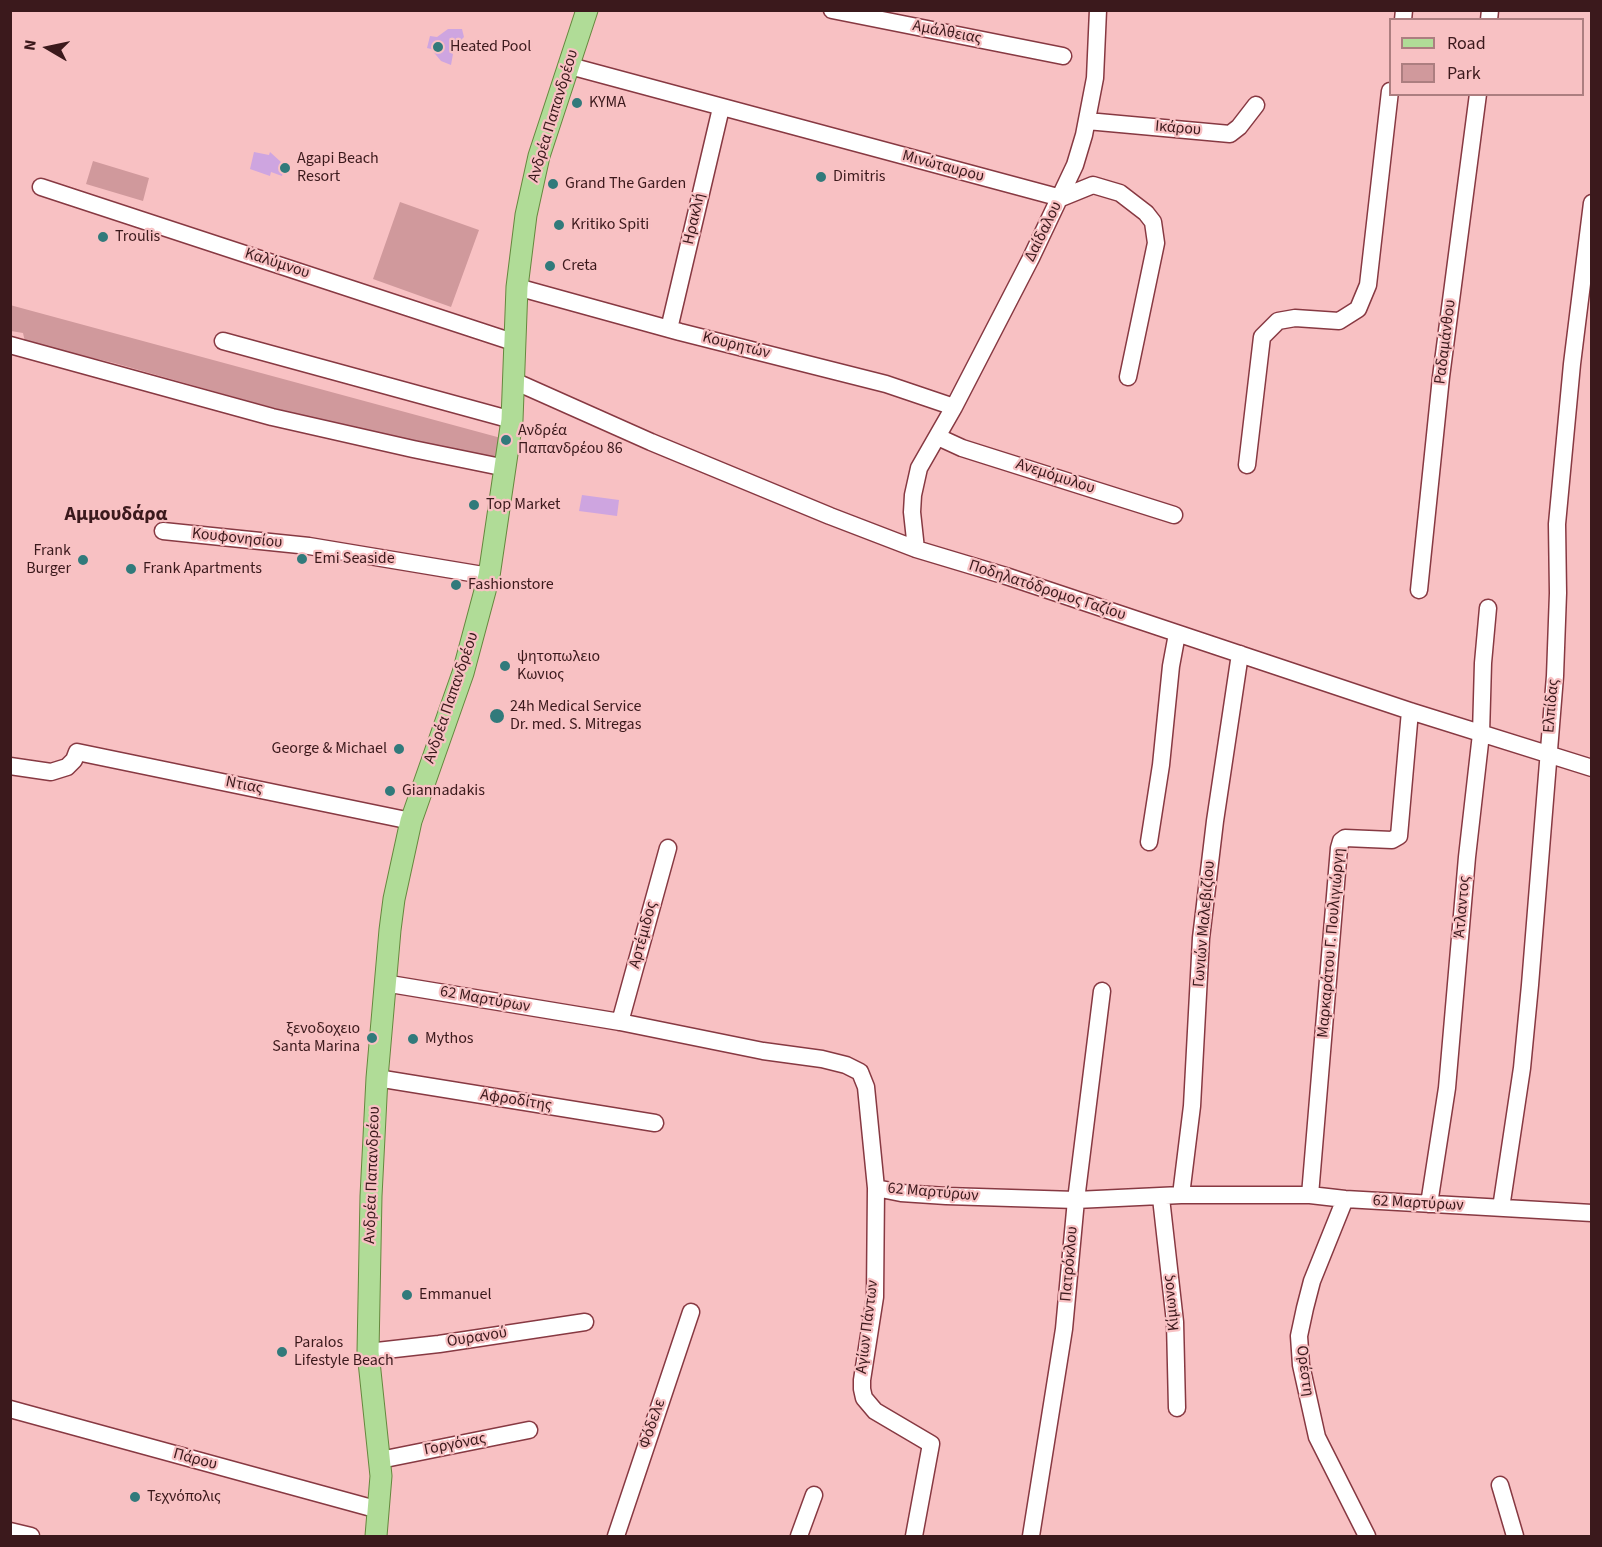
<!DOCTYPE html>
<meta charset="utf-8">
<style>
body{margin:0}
#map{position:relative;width:1602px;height:1547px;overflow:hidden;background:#f8c1c3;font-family:"Source Sans 3",sans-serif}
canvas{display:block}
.frame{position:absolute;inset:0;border:12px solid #3b191c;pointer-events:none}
.legend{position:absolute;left:1389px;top:18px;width:195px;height:78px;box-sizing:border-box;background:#f8c1c3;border:2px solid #ac7e80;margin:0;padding:8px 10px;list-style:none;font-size:18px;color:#3b191c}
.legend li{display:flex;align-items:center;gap:12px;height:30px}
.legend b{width:30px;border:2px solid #ac7e80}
.north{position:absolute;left:18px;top:18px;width:60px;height:60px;-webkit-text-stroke:4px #f8c1c3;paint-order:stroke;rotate:279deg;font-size:16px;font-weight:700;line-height:24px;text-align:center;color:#3b191c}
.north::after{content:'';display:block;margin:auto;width:21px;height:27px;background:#3b191c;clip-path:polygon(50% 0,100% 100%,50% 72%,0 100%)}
</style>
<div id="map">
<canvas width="1602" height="1547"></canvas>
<div class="frame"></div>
<ul class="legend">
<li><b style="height:8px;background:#b0dc97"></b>Road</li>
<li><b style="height:16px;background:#d0999c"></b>Park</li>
</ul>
<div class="north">N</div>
</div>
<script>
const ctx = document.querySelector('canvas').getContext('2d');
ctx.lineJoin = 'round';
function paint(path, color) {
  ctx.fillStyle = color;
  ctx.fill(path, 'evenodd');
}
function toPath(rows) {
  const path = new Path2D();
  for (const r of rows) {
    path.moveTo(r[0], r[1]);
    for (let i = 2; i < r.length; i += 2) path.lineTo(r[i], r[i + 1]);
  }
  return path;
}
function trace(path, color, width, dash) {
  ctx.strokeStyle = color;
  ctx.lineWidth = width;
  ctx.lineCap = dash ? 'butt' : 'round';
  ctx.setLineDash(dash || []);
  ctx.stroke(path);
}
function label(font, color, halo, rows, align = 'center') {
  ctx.font = font + ' "Source Sans 3",sans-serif';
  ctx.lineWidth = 4.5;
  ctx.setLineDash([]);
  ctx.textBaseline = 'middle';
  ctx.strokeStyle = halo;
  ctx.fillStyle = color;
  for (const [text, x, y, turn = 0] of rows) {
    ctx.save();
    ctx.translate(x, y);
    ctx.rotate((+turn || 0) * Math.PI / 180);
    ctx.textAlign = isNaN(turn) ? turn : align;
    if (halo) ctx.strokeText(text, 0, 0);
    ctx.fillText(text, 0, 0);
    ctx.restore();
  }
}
paint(toPath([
 [93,161,149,178,143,201,86,184],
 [400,202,479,230,451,307,373,279],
 [10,305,501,438,500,462,369,433,252,402,114,363,25,342,23,333,11,331]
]), '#d0999c');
paint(toPath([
 [448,29,462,29,464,37,460,41,455,41,450,46,450,52,453,54,451,65,441,61,431,49,427,48,430,36,437,37],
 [254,152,269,155,270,152,281,162,280,166,285,167,282,176,271,172,270,176,250,169],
 [582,495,619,500,617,516,579,511]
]), '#cea5e0');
const minor = toPath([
 [832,10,1063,56],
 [1403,20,1404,10],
 [1489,20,1490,10],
 [570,66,1061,198,1093,185,1120,193,1146,213,1153,222,1156,243,1128,377],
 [1087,121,1230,134,1239,127,1256,105],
 [41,187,513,342],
 [517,287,680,332,886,384,954,407],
 [669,329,721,108],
 [223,341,512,420],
 [10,345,272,417,413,449,506,468],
 [514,381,651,442,830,516,916,549,1006,576,1410,711,1592,768],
 [938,437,962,448,1174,515],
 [1247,465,1262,337,1278,321,1295,318,1339,321,1358,309,1368,285,1390,91],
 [163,531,309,546,489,576],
 [916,549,912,512,913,495,919,468,954,407,1031,258,1075,165,1084,135,1095,78,1098,10],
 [1419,590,1441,377,1478,94],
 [10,766,51,772,67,767,74,760,77,752,411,821],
 [1149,842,1161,765,1171,666,1177,634],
 [384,983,620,1022,763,1051,822,1059,846,1065,860,1072,866,1087,876,1188,901,1193,946,1196,1076,1200,1181,1195,1310,1195,1345,1199,1592,1213],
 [620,1022,668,848],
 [377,1078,655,1123],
 [876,1188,875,1297,862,1380,862,1389,864,1398,875,1411,931,1444,914,1536],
 [1181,1195,1192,1106,1201,938,1215,821,1240,654],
 [1310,1195,1339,848,1341,841,1345,838,1392,840,1399,836,1410,711],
 [1161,1198,1175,1322,1177,1408],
 [1345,1199,1312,1281,1305,1308,1299,1336,1301,1365,1317,1437,1367,1536],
 [1429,1204,1447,1088,1467,857,1481,734,1483,663,1488,608],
 [1501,1208,1522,1068,1530,985,1555,676,1558,593,1557,524,1572,364,1592,203],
 [368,1352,439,1344,585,1322],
 [10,1409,379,1510],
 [380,1460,529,1430],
 [1500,1485,1515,1536],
 [10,1531,31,1536],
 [616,1536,691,1312],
 [799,1536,814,1495],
 [1031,1536,1064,1329,1076,1200,1102,991]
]);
const major = toPath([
 [376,1536,381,1476,368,1352,371,1196,377,1078,390,930,394,899,411,821,463,673,489,576,512,420,517,287,526,215,539,156,587,10]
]);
trace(minor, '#873942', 19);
trace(major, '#65883e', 23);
trace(minor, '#fff', 16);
trace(major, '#b0dc97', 21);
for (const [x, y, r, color] of [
 [438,47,6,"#317a7b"],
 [577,103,6,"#317a7b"],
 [285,168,6,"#317a7b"],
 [821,177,6,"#317a7b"],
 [553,184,6,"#317a7b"],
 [559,225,6,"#317a7b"],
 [103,237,6,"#317a7b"],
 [550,266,6,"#317a7b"],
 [506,440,6,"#317a7b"],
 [474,505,6,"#317a7b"],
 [302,559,6,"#317a7b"],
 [83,560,6,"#317a7b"],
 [131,569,6,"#317a7b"],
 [456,585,6,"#317a7b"],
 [505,666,6,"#317a7b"],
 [497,716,8,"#317a7b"],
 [399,749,6,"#317a7b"],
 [390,791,6,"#317a7b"],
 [372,1038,6,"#317a7b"],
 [413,1039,6,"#317a7b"],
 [407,1295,6,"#317a7b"],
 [282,1352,6,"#317a7b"],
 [135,1497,6,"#317a7b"]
]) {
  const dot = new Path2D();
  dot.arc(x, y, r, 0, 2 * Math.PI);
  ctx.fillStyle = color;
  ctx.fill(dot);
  trace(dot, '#f8c1c3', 2);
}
label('16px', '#3b191c', '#f8c1c3', [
 ["Αμάλθειας",947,33,11],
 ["Ανδρέα Παπανδρέου",554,116,-73],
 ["Ικάρου",1178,129,5],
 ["Μινώταυρου",943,167,15],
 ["Ηρακλή",695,219,-77],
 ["Δαίδαλου",1044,232,-64],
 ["Καλύμνου",277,264,18],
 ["Ραδαμάνθου",1446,342,-83],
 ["Κουρητών",736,346,14],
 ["Ανεμόμυλου",1055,477,18],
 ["Κουφονησίου",237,539,6],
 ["Ποδηλατόδρομος Γαζίου",1047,591,18],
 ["Ανδρέα Παπανδρέου",452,698,-71],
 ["Ελπίδας",1552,706,-85],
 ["Ντιας",244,786,11],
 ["Άτλαντος",1463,907,-85],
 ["Γωνιών Μαλεβιζίου",1205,924,-85],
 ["Αρτέμιδος",644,935,-75],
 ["Μαρκαράτου Γ. Πουλιγιώργη",1332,943,-85],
 ["62 Μαρτύρων",485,1000,10],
 ["Αφροδίτης",516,1101,9],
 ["Ανδρέα Παπανδρέου",373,1175,-88],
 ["62 Μαρτύρων",933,1193,5],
 ["62 Μαρτύρων",1418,1204,3],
 ["Πατρόκλου",1070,1264,-85],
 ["Κίμωνος",1172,1303,-96],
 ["Αγίων Πάντων",868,1327,-83],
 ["Ουρανού",477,1338,-9],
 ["Ορέστη",1304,1371,82],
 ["Φόδελε",653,1424,-71],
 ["Γοργόνας",455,1445,-11],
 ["Πάρου",195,1460,15]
]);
label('16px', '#3b191c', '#f8c1c3', [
 ["Heated Pool",450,47],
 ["ΚΥΜΑ",589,103],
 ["Agapi Beach",297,159],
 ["Resort",297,177],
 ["Dimitris",833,177],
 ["Grand The Garden",565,184],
 ["Kritiko Spiti",571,225],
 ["Troulis",115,237],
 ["Creta",562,266],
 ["Ανδρέα",518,431],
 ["Παπανδρέου 86",518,449],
 ["Top Market",486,505],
 ["Frank",71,551,"right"],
 ["Burger",71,569,"right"],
 ["Emi Seaside",314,559],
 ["Frank Apartments",143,569],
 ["Fashionstore",468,585],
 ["ψητοπωλειο",517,657],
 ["Κωνιος",517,675],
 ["24h Medical Service",510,707],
 ["Dr. med. S. Mitregas",510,725],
 ["George & Michael",387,749,"right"],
 ["Giannadakis",402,791],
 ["ξενοδοχειο",360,1029,"right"],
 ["Santa Marina",360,1047,"right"],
 ["Mythos",425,1039],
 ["Emmanuel",419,1295],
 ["Paralos",294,1343],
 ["Lifestyle Beach",294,1361],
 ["Τεχνόπολις",147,1497]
], 'left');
label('bold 20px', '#3b191c', '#f8c1c3', [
 ["Αμμουδάρα",116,516]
]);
</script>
